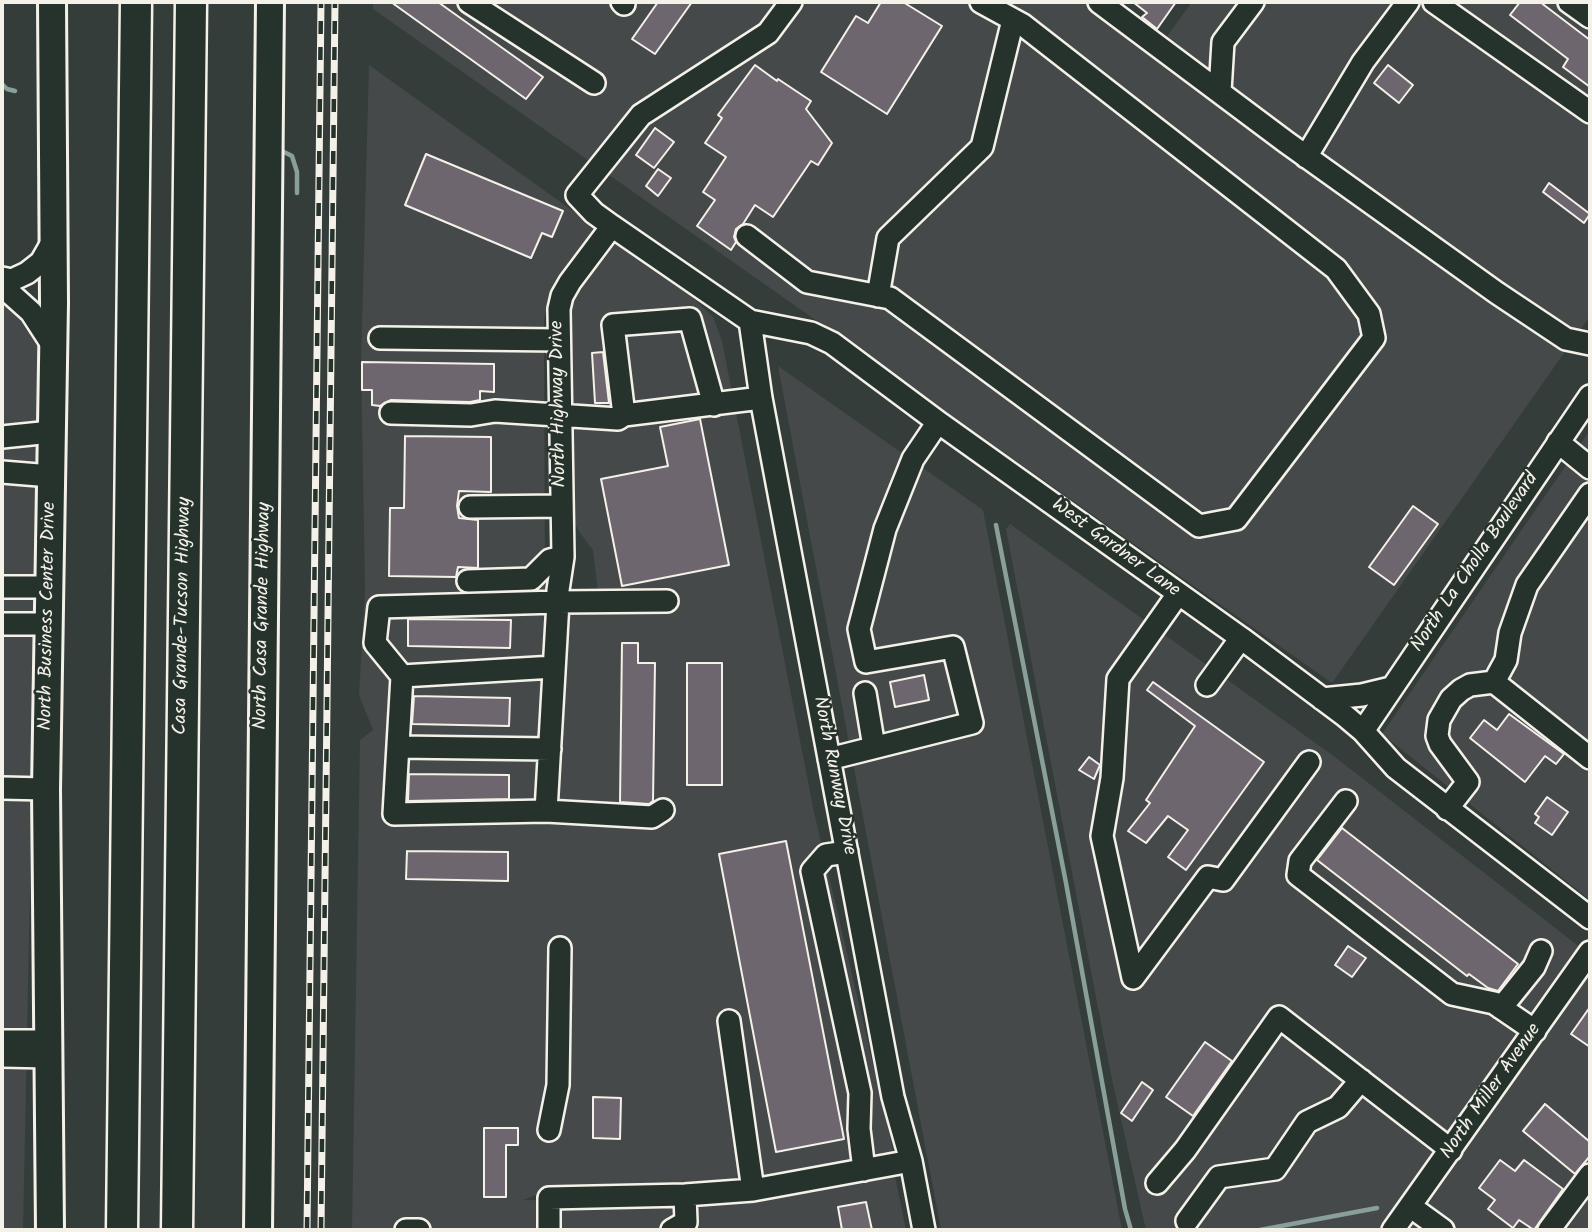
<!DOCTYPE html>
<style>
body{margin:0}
#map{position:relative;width:1592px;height:1232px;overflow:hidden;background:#343d3a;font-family:Kalam,sans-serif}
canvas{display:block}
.frame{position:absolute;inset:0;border:4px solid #f4f1e8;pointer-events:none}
</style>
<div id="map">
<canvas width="1592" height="1232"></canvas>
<div class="frame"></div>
</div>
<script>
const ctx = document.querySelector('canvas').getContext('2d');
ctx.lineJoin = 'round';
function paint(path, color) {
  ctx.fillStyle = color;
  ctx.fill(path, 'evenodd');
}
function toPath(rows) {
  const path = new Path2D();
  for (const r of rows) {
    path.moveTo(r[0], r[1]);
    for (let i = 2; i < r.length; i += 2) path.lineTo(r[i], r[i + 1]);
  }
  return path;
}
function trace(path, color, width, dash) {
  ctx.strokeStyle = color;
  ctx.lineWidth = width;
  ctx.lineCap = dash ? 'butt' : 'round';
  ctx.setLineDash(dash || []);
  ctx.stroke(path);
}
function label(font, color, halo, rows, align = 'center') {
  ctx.font = font + ' Kalam,sans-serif';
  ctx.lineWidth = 5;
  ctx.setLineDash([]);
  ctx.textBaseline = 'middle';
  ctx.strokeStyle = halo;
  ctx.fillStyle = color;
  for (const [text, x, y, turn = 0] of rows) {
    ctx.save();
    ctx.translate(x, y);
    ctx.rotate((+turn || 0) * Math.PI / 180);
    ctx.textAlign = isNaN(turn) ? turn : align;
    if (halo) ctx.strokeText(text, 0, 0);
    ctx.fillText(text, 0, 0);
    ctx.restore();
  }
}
paint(toPath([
 [373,2,1087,2,1157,50,1192,2,1590,2,1590,316,1332,683,373,9],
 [369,65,689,294,713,317,722,341,814,812,894,1154,773,1177,713,1185,562,1185,523,1200,720,1203,895,1176,906,1230,352,1230,360,740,373,730,359,695,365,591,361,362],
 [550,293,573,300,569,336,569,512,580,533,593,550,598,592,545,592,544,320],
 [2,303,34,333,41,360,23,1230,2,1230],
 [778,366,983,510,1122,1230,941,1230],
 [1590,430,1590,900,1382,734],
 [1010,524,1335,757,1590,955,1590,1230,1146,1230,1111,1075,1006,529]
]), '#45494a');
trace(toPath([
 [2,84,7,89,15,91],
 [284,152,292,156,297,172,297,193],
 [996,525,1066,883,1125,1209,1131,1230],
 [1260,1230,1377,1208]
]), '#899f99', 4.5);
const building = toPath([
 [391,2,438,2,543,77,526,99,391,2],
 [658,2,692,2,655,54,632,39,658,2],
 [881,2,903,2,942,26,887,114,821,72,856,16,868,23,881,2],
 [1133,2,1176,2,1157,29,1142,17,1147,13,1133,2],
 [1520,2,1540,2,1590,40,1590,87,1563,67,1568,59,1510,15,1520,2],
 [755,65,777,81,778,79,811,101,806,109,832,143,818,165,811,161,773,217,755,205,743,224,736,229,734,237,736,242,731,250,697,226,715,200,703,192,726,157,705,143,722,118,718,115,755,65],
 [1388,65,1413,85,1399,103,1374,83,1388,65],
 [655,128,674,142,654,168,636,155,655,128],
 [426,154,563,211,552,237,542,233,531,258,405,205,426,154],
 [658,169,671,178,658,196,646,186,658,169],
 [1549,183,1590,214,1584,223,1543,192,1549,183],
 [603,352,609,403,595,403,592,353,603,352],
 [362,362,494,364,494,392,480,391,480,400,470,402,391,400,380,406,372,405,372,390,362,390,362,362],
 [700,419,729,565,622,586,601,479,668,466,660,427,700,419],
 [405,436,491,437,491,492,459,491,457,506,459,518,478,520,478,568,458,567,456,577,389,576,390,508,404,508,405,436],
 [1413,506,1438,524,1394,585,1369,567,1413,506],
 [408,619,511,620,510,648,408,646,408,619],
 [622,643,638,643,638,663,655,663,653,801,649,804,620,802,622,643],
 [687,663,722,663,722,785,687,785,687,663],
 [924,675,929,700,895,707,890,682,924,675],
 [1153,682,1264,762,1186,870,1168,857,1188,830,1168,816,1146,843,1128,831,1150,803,1146,800,1195,726,1147,690,1153,682],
 [414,696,510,698,509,726,412,724,414,696],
 [1509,714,1564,754,1556,764,1545,756,1525,782,1470,738,1484,720,1497,730,1509,714],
 [1089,757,1100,765,1094,779,1079,770,1089,757],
 [409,774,509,775,509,799,408,801,409,774],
 [1547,797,1568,812,1552,835,1535,823,1539,817,1535,814,1547,797],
 [1342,828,1518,964,1498,991,1488,988,1469,974,1467,976,1317,860,1342,828],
 [786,841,844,1139,776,1152,719,854,786,841],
 [407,851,508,852,508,881,406,879,407,851],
 [1348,946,1366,958,1352,977,1335,965,1348,946],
 [1590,1007,1590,1047,1571,1034,1590,1007],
 [1205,1042,1232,1061,1193,1116,1166,1097,1205,1042],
 [1142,1082,1153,1090,1132,1121,1121,1113,1142,1082],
 [593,1097,621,1098,620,1139,593,1138,593,1097],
 [1545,1104,1590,1142,1590,1156,1575,1174,1523,1131,1545,1104],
 [484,1128,518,1128,518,1145,506,1145,506,1197,484,1197,484,1128],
 [1500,1160,1515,1171,1524,1160,1563,1189,1534,1230,1519,1220,1513,1228,1488,1209,1495,1200,1479,1188,1500,1160],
 [866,1202,872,1230,842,1230,838,1207,866,1202]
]);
paint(building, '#6e666e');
trace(building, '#f4f1e8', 2);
const minor = toPath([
 [469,2,594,83],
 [622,2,624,4],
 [791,2,768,33,641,115,577,195,594,213,612,226,750,321,811,333,832,343,938,422,1241,638,1344,715,1363,731,1396,768,1590,918],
 [1099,2,1286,142,1497,293,1566,339,1590,344],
 [1434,2,1590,112],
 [1569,2,1590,17],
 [1220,91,1223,42,1253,2],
 [1306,157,1363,62,1408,2],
 [612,226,570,282,562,296,559,309,563,557,558,590,558,602,546,811,394,814,402,676,375,643,379,607,558,602,667,601],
 [747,236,807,282,890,298,1199,526,1236,519,1374,338,1369,314,1336,269,1023,25,981,2],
 [2,278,12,280,27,273,41,262,53,241],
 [2,286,31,312,53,346],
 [878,296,888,238,982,147,1013,20],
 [750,321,761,398,893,1097,911,1161,924,1230],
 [380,338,559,340],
 [391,413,471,415,495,411,618,419,624,415,761,398],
 [624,415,613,325,690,319,714,405],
 [2,437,51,432],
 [1558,442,1590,468],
 [2,472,51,476],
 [470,507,562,506],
 [468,581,531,579,550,560,563,557],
 [2,587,49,587],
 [1178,594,1118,679,1112,778,1102,836,1133,978,1208,877,1223,880,1309,762],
 [2,624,49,624],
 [402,676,554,667],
 [1494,682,1590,758],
 [1207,685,1241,638],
 [865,693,874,747],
 [1322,699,1362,695,1391,688],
 [1363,731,1590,396],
 [398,747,550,749],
 [829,759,972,723,953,647,866,662,859,629,885,529,913,459,938,422],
 [2,788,46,789],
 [1346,801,1300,861,1298,875,1452,994,1494,1003,1535,1031],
 [1447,809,1468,782,1440,744,1437,736,1439,720,1451,699,1461,690,1470,685,1494,682,1506,660,1510,633,1527,585,1590,494],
 [546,811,652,817,663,810],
 [847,852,826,855,812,871,860,1093,859,1129,864,1170],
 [1501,1008,1534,967,1541,951],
 [729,1021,753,1190],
 [2,1041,48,1041],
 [2,1056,49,1057],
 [549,1130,558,1085,560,948],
 [1157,1183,1185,1150,1279,1017,1451,1150],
 [1410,1206,1443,1230],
 [1187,1221,1219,1177,1275,1169,1307,1122,1338,1107,1361,1080],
 [406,1230,419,1230],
 [549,1230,549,1198,685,1195,753,1190,911,1161],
 [672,1230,686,1222,685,1195],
 [1393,1230,1590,952],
 [1549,1230,1590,1175]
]);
const major = toPath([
 [50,1230,46,789,54,303,52,2],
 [258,1230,270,2]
]);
const highway = toPath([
 [122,1230,136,2],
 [177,1230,191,2]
]);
trace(minor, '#f4f1e8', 26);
trace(major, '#f4f1e8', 32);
trace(highway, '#f4f1e8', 35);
trace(minor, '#26332d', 21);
trace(major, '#26332d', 26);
trace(highway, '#26332d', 30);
const rail = toPath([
 [307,1230,321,2],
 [321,1230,335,2]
]);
trace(rail, '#f4f1e8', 7);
trace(rail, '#26332d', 4.5, [13]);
label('19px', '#f4f1e8', '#26332d', [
 ["North Highway Drive",560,404,-91],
 ["West Gardner Lane",1115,549,36],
 ["North La Cholla Boulevard",1476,563,-56],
 ["North Business Center Drive",49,616,-89],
 ["Casa Grande-Tucson Highway",184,616,-89],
 ["North Casa Grande Highway",264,616,-89],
 ["North Runway Drive",833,776,79],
 ["North Miller Avenue",1492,1092,-55]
]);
</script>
